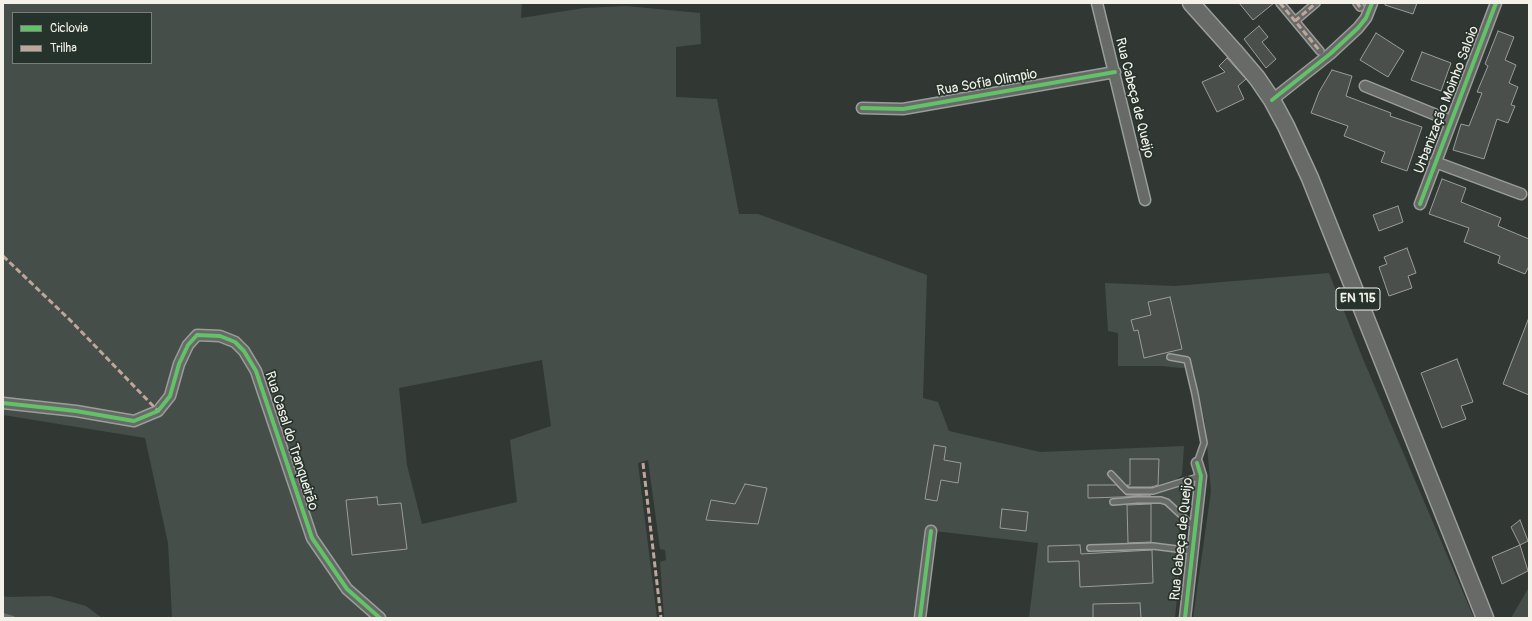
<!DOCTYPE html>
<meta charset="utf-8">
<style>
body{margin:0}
#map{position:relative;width:1532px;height:621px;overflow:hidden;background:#313834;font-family:Pangolin,sans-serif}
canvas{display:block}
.frame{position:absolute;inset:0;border:4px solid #f4f1e8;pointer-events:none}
.legend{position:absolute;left:12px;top:12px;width:140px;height:52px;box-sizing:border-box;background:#26332d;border:1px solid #787f78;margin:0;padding:5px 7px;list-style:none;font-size:12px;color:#f4f1e8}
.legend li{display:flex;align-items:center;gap:8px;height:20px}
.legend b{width:20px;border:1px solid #787f78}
</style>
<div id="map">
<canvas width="1532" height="621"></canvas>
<div class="frame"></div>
<ul class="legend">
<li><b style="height:5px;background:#61c268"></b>Ciclovia</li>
<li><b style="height:5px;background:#c0a59a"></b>Trilha</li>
</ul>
</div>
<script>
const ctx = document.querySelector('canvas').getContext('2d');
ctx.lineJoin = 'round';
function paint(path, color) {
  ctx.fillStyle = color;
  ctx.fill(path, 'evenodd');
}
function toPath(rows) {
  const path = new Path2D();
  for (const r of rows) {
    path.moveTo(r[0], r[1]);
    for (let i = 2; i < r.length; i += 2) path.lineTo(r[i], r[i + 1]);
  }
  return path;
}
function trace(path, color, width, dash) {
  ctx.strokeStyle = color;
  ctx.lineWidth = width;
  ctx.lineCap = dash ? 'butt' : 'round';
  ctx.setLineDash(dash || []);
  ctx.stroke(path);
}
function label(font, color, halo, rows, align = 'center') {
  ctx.font = font + ' Pangolin,sans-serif';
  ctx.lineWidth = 3.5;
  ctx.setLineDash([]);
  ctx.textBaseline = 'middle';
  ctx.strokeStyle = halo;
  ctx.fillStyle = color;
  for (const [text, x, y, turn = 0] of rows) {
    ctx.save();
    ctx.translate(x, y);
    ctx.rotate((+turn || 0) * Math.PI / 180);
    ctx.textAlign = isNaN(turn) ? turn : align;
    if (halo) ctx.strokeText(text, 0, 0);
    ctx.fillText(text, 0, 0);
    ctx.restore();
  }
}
paint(toPath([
 [3,3,522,3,521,18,584,8,626,6,700,13,701,44,676,47,676,97,717,99,739,214,758,214,927,275,923,398,938,402,949,431,1040,452,1184,446,1182,475,1177,479,1179,485,1189,486,1183,517,1180,521,1179,539,1176,549,1175,557,1180,567,1175,618,1029,618,1038,543,934,531,917,618,664,618,660,562,666,560,665,550,660,549,648,460,638,463,657,618,386,618,346,585,312,538,271,407,236,340,196,333,168,395,157,409,134,420,3,403],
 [13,13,151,13,151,63,13,63],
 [542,360,551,426,510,440,517,502,422,524,407,465,399,388],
 [1329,273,1363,359,1474,618,1193,618,1211,491,1205,422,1193,367,1181,368,1162,366,1118,366,1118,333,1108,331,1105,283,1175,286],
 [197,337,234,343,249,362,280,453,307,541,333,580,374,618,171,618,172,617,168,543,145,438,3,415,3,407,134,421,159,412,181,365],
 [1529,587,1529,618,1511,618],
 [3,596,8,597,50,596,86,606,102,618,3,618]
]), '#454e49');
trace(toPath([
 [3,615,13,618]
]), '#69716b', 4);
const building = toPath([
 [1239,3,1274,3,1253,20,1239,3],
 [1385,3,1417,3,1413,14,1385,5,1385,3],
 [1259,26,1268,37,1262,42,1276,59,1266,68,1244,39,1259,26],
 [1498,31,1514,37,1505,60,1516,65,1509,83,1518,87,1511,105,1515,106,1508,123,1497,119,1484,159,1453,150,1461,124,1469,126,1482,93,1477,92,1488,66,1485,64,1498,31],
 [1376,33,1404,51,1388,77,1360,60,1376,33],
 [1422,52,1451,63,1441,91,1411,80,1422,52],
 [1227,58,1246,79,1238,86,1244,99,1217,112,1202,82,1225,72,1219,66,1227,58],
 [1332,70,1352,76,1346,96,1391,113,1390,116,1422,127,1407,171,1381,162,1385,152,1344,136,1348,126,1311,113,1319,92,1332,70],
 [1442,179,1466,188,1461,202,1501,218,1498,226,1529,239,1529,266,1525,274,1498,263,1500,256,1464,242,1469,228,1429,214,1442,179],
 [1398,206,1403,222,1379,231,1373,215,1398,206],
 [1407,248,1416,273,1408,276,1412,288,1389,296,1379,267,1387,264,1384,257,1407,248],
 [1170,297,1182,349,1144,358,1138,330,1134,331,1131,320,1151,315,1148,302,1170,297],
 [1528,320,1529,320,1529,395,1503,384,1528,320],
 [1457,359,1473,402,1461,406,1466,419,1442,428,1421,373,1457,359],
 [934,445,946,447,944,460,961,463,958,483,941,480,937,501,925,499,934,445],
 [1130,459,1159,459,1158,485,1151,487,1129,487,1127,485,1130,485,1130,459],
 [745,484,767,488,758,524,706,520,711,500,735,504,745,484],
 [1088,485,1116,485,1126,495,1151,496,1088,498,1088,485],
 [377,497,378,505,401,503,407,549,352,555,346,500,377,497],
 [1151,504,1151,542,1128,543,1127,505,1151,504],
 [1002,509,1028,512,1026,531,1000,528,1002,509],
 [1520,520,1528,541,1520,545,1511,527,1520,520],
 [1080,545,1081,554,1152,550,1153,583,1080,587,1079,561,1048,562,1048,546,1080,545],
 [1520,545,1528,571,1502,584,1492,557,1520,545],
 [1140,603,1141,618,1093,618,1093,604,1140,603]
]);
paint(building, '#4a4f4c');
trace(building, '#9a9d99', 1);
const service = toPath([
 [1170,357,1187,360,1195,394,1204,443,1197,463],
 [1111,474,1127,491,1153,491,1201,476],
 [1113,502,1137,500,1161,500,1167,502,1194,527],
 [1090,548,1153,546,1192,551]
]);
const pedestrian = toPath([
 [1280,3,1320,51],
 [1357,3,1360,7],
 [1295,21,1316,3]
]);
const minor = toPath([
 [1097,3,1145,200],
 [1365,86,1451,121],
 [1272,100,1330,54,1358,28,1366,18,1372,3],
 [862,108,903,109,1115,72],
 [1435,162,1521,194],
 [1420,204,1496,3],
 [3,403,76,411,134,421,158,411,170,396,179,364,188,345,197,335,220,336,235,342,244,351,256,371,312,538,347,589,380,618],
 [920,618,931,531],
 [1185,618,1201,476,1197,463]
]);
const primary = toPath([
 [1191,3,1234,51,1257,78,1272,100,1286,126,1310,178,1485,618]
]);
trace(service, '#9a9d99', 8);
trace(pedestrian, '#9a9d99', 10);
trace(minor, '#9a9d99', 13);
trace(primary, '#9a9d99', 19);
trace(service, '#676a66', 5);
trace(pedestrian, '#676a66', 7);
trace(minor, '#676a66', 10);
trace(primary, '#676a66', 16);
trace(toPath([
 [1280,3,1320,51],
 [1357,3,1360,7],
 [1295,21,1316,3],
 [3,256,71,321,158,411],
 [643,463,661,618]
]), '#c0a59a', 3, [6, 3]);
trace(toPath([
 [1272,100,1330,54,1358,28,1366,18,1372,3],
 [862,108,903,109,1115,72],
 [1420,204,1496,3],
 [3,403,76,411,134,421,158,411,170,396,179,364,188,345,197,335,220,336,235,342,244,351,256,371,312,538,347,589,380,618],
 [920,618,931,531],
 [1185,618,1201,476,1197,463]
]), '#61c268', 4);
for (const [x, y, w] of [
 [1358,299,44]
]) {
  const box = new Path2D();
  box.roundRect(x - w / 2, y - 11, w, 22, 3);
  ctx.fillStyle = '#26332d';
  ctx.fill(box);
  trace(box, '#f4f1e8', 1);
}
label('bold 13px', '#f4f1e8', null, [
 ["EN 115",1358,299]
]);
label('14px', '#f4f1e8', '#26332d', [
 ["Rua Sofia Olimpio",987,83,-10],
 ["Rua Cabeça de Queijo",1134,98,76],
 ["Urbanização Moinho Saloio",1447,100,-69],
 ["Rua Casal do Tranqueirão",291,441,72],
 ["Rua Cabeça de Queijo",1182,539,-84]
]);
</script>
